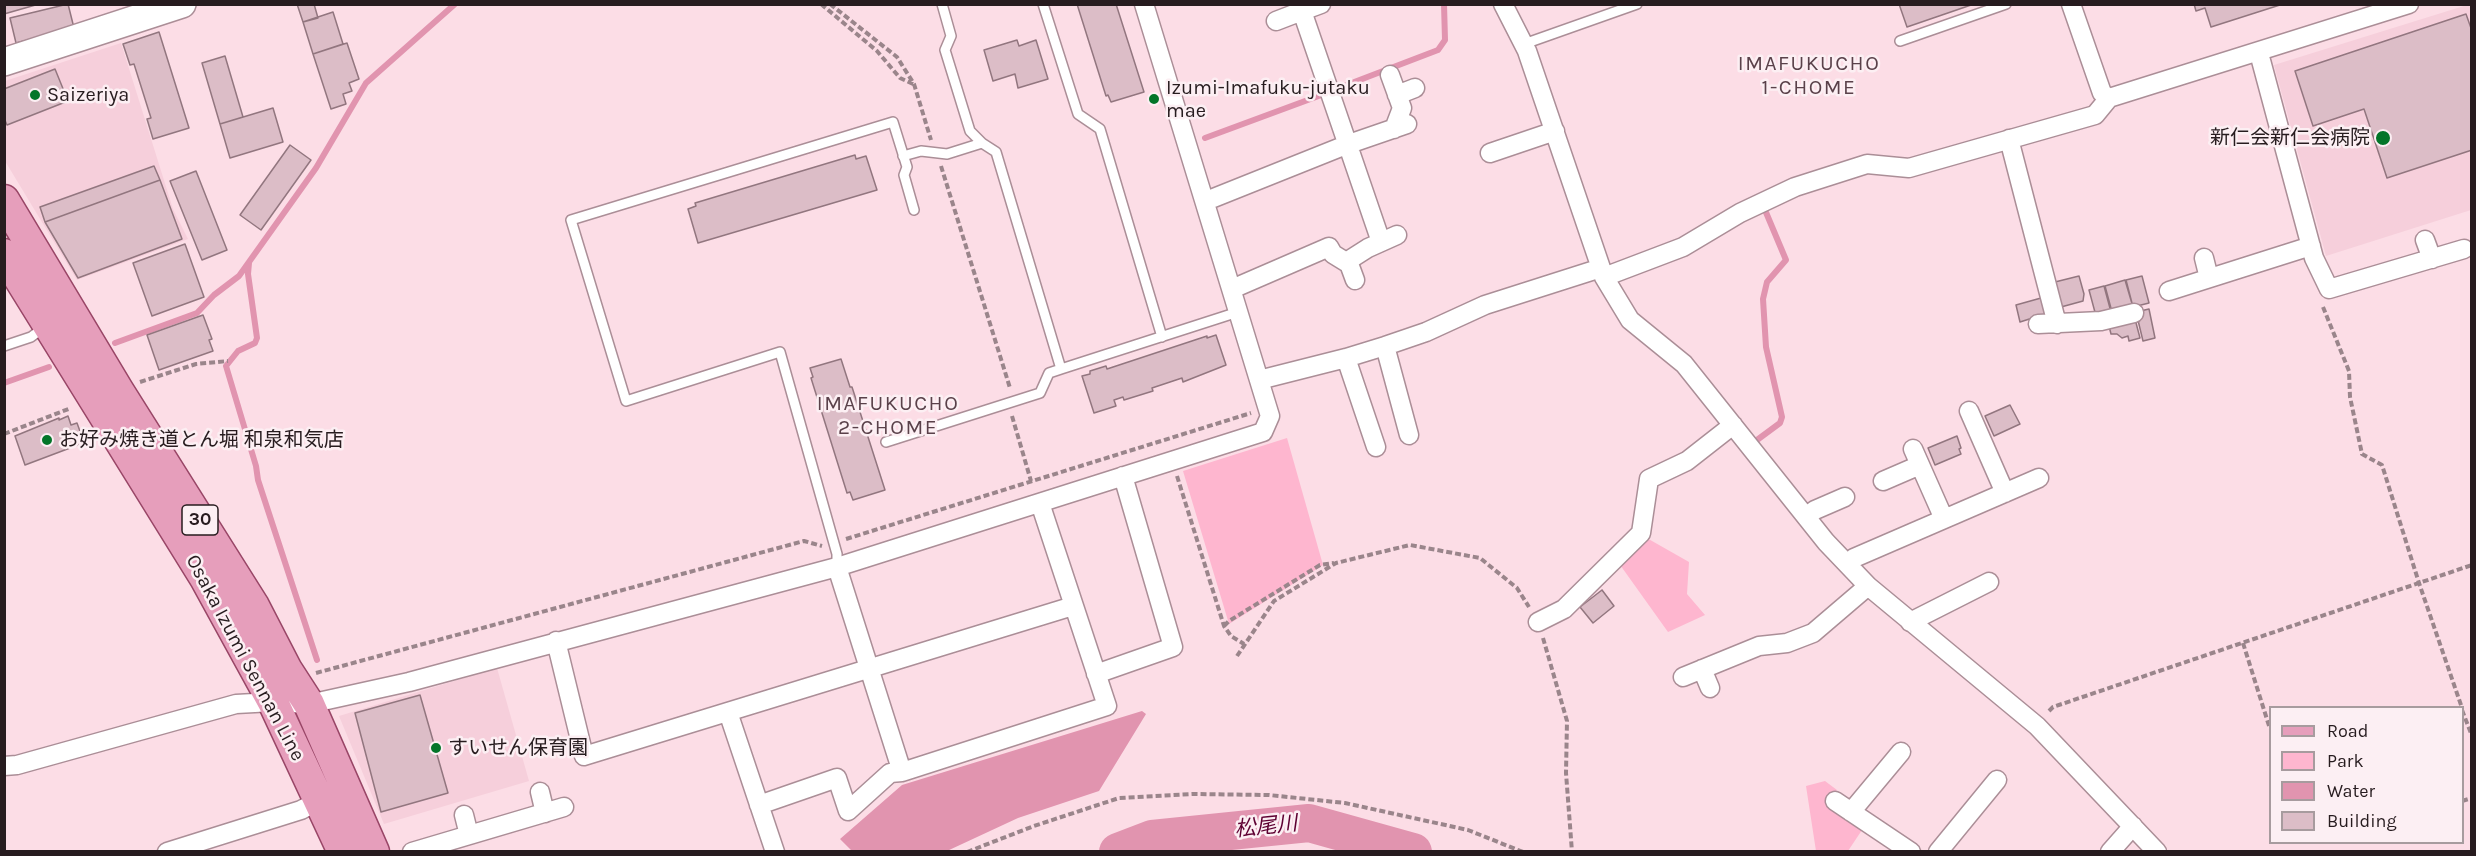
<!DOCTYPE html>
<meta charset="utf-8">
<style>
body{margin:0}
#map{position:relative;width:2476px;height:856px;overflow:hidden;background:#fcdde6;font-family:Karla,sans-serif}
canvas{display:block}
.frame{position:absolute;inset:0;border:6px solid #271c1f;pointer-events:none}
.legend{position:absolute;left:2269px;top:706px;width:195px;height:138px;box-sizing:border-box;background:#fceff3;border:2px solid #a79b9e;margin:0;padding:8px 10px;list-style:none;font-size:18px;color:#271c1f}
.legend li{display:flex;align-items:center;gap:12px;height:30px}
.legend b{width:30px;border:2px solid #a79b9e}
</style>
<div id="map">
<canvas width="2476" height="856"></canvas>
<div class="frame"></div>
<ul class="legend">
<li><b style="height:8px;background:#e69ebb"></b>Road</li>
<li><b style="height:16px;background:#feb6cf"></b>Park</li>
<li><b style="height:16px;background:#e194af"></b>Water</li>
<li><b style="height:16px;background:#dcbdc7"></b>Building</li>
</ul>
</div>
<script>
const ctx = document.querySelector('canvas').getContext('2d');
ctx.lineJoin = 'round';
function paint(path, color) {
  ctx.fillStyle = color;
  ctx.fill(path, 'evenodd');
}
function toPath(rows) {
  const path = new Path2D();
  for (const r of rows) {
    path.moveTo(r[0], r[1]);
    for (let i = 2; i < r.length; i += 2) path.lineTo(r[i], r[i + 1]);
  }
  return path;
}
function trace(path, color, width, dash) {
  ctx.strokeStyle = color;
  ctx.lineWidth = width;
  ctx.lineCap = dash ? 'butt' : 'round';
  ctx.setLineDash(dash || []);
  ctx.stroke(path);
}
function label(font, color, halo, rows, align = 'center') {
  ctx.font = font + ' Karla,"Noto Sans JP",sans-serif';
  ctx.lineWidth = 5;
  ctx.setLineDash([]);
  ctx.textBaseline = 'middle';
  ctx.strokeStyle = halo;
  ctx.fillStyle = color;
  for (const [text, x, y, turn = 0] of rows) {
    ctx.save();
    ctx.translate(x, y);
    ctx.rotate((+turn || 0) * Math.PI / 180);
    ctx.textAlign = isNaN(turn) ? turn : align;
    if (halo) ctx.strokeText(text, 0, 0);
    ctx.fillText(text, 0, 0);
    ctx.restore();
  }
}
paint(toPath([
 [2467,5,2471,5,2471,210,2326,256,2274,65],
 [121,43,173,209,188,239,77,280,5,161,5,81],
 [497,668,529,781,384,824,339,716]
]), '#f6cfdb');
paint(toPath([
 [1287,438,1323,565,1229,624,1183,471],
 [1645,537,1689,562,1687,594,1705,615,1668,632,1618,562],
 [1825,781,1837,790,1826,806,1862,830,1848,851,1816,851,1806,786]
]), '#feb6cf');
paint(toPath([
 [1142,711,1146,714,1099,791,1018,818,947,851,852,851,840,839,902,785]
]), '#e194af');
trace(toPath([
 [1336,89,1438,50,1445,40,1444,4],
 [1205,138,1324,94],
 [249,263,248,274,257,338,255,343,238,351,226,366,256,466,258,480,317,660],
 [115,343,197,313,214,295,239,276,316,168,366,83,455,4],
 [4,383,49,367],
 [1757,440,1780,423,1782,417,1766,347,1763,299,1767,282,1786,260,1765,210]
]), '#e194af', 6);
trace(toPath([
 [1118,852,1152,839,1309,823,1413,852]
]), '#e194af', 38);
const building = toPath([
 [4,4,39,4,4,14,4,4],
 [68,4,74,28,16,43,10,18,68,4],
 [297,4,314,4,318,18,303,22,297,4],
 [1077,4,1116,4,1144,92,1111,102,1108,95,1106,96,1077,4],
 [1899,4,1974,4,1907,27,1899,4],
 [2194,4,2283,4,2211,27,2205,8,2196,11,2194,4],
 [333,12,343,44,313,54,303,22,333,12],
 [2466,14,2472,31,2472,150,2387,178,2364,109,2313,126,2295,71,2466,14],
 [159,32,189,128,153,139,147,119,151,118,134,64,130,65,123,44,159,32],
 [1017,40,1019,46,1036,40,1048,79,1018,88,1015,74,993,81,984,50,1017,40],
 [347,43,359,79,349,83,352,91,343,94,346,104,331,109,313,54,347,43],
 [225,56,243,117,220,124,202,63,225,56],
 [55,69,68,101,7,125,4,118,4,89,55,69],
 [273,108,283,142,230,158,220,124,273,108],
 [290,145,311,160,261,230,240,215,290,145],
 [855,155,856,159,866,156,877,190,698,243,688,209,696,206,695,203,855,155],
 [154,166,160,180,45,222,40,207,154,166],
 [196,171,227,250,202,260,170,181,196,171],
 [160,180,182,239,78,278,45,222,160,180],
 [185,244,204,297,152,316,133,263,185,244],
 [2079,276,2084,294,2083,301,2061,307,2055,282,2079,276],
 [2142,276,2149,303,2133,307,2126,280,2142,276],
 [2125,280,2133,307,2112,312,2105,286,2125,280],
 [2104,286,2111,312,2096,316,2089,290,2104,286],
 [2041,298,2045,314,2020,322,2016,305,2041,298],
 [2149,309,2155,338,2143,341,2136,312,2149,309],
 [203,315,212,339,209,340,213,351,159,370,147,335,203,315],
 [2135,319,2140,338,2129,341,2128,336,2122,338,2117,334,2111,334,2109,326,2135,319],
 [1216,335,1226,365,1183,382,1182,378,1152,388,1153,391,1124,400,1123,397,1114,400,1116,406,1094,413,1082,376,1090,374,1090,371,1106,366,1107,369,1207,336,1207,338,1216,335],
 [841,359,850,387,852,387,885,490,853,500,850,492,847,493,811,378,813,377,810,368,841,359],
 [2010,405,2020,424,1994,436,1985,416,2010,405],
 [68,416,71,425,77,423,81,434,75,436,78,445,25,465,15,436,59,418,59,420,68,416],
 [1957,436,1961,448,1959,449,1961,454,1935,465,1928,448,1957,436],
 [1602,590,1614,606,1593,623,1580,607,1602,590],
 [420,695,448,793,381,812,355,713,420,695]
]);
paint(building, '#dcbdc7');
trace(building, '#92767f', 1.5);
const lane = toPath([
 [942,4,951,36,945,50,970,131,982,143,996,152,1061,369,1238,312],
 [1043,4,1078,114,1100,129,1162,337],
 [1900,41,2006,4],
 [1524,44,1637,4],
 [903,156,921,151,947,154,982,143],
 [4,346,31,337,43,328],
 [886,442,1040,393,1049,373,1061,369],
 [837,567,837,554,780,352,626,401,571,220,893,122,907,167,904,175,914,210]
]);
const street = toPath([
 [1321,4,1302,11,1381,242],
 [1503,4,1527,51,1604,277,1630,320,1684,364,1826,542,1868,586,2037,726,2157,852],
 [2071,4,2102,93,2109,98],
 [1276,21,1302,11],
 [2259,53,2314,258,2329,289,2464,249],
 [1390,75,1402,108,1394,129],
 [1397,95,1415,88],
 [2009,139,2057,324],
 [1490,153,1555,131],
 [1206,201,1346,145,1407,124],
 [2425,240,2432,259],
 [2204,258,2209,278],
 [1348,261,1355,280],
 [1604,277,1683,247,1740,213,1795,187,1867,164,1909,168,2095,115,2109,98,2409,4],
 [1232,289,1329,247,1333,254,1346,262,1368,248,1397,235],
 [2169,291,2311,246],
 [2038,324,2101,321,2134,313],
 [1385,346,1409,435],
 [1346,358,1376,447],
 [1259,380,1346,358,1385,346,1426,332,1485,305,1601,268],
 [1969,411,2005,493],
 [1913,449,1944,519],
 [1883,481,1920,465],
 [1807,516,1815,510,1845,497],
 [1848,564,1854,558,2039,478],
 [837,567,902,772,1107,706,1040,503],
 [1538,622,1564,609,1641,533,1649,479,1687,461,1733,425],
 [1910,622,1989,582],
 [556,641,584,756,1073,606],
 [1702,669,1710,688],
 [1096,674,1173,647,1123,476],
 [1683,677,1759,646,1787,643,1813,633,1868,586],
 [728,712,775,852],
 [4,766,17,765,236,704,273,702,309,704,409,682,837,567,1263,432,1270,416,1144,4],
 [540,792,545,813],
 [1835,801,1911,852],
 [759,805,837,778,848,811,890,773,902,772],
 [1851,812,1901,752],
 [464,815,469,835],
 [167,852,301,810,320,800],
 [412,852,564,807],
 [1938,852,1997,780],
 [2110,852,2133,826]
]);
const secondary = toPath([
 [4,62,182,4]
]);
const primary = toPath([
 [4,200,118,390,254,606,287,670,309,704,374,852],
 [4,254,205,578,273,702,343,852]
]);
trace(lane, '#ab8e97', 12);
trace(street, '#ab8e97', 21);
trace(secondary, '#ab8e97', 30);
trace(primary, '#994667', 33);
trace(toPath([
 [821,4,877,51,900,78,913,84],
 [830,4,897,57,914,84,931,140],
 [941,166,1010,388],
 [2323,307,2349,371,2350,397,2362,454,2382,465,2419,583,2462,708],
 [140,382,196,364,228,361],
 [1012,416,1031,481],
 [4,434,71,408],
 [1177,476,1224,626,1231,636,1244,644],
 [846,539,1251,413],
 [1224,626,1229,621,1320,565,1334,563],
 [1543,638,1567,721,1566,773,1572,852],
 [2243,643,2270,729],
 [1237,656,1274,601,1336,563,1410,545,1480,558,1517,588,1529,607],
 [316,673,804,541,822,546],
 [2462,710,2472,736],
 [2049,711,2053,707,2472,565],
 [2462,801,2472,798],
 [967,852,1034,826,1119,798,1192,794,1269,795,1345,803,1468,830,1523,852]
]), '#9a858b', 4, [6, 3]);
trace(lane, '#fff', 9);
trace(street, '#fff', 18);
trace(secondary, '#fff', 27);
trace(primary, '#e69ebb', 30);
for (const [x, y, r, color] of [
 [35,95,6,"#037529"],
 [1154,99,6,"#037529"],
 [2383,138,8,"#037529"],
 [47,440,6,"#037529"],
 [436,748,6,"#037529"]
]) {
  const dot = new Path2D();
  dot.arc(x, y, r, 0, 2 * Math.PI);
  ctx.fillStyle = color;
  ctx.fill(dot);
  trace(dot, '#fceff3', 2);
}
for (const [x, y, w] of [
 [200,520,36]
]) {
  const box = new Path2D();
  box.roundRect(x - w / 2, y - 15, w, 30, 4.5);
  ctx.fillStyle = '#fceff3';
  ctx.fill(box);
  trace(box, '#271c1f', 1.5);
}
label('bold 18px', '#271c1f', null, [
 ["30",200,520]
]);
label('20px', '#271c1f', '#fceff3', [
 ["Izumi-Imafuku-jutaku",1166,88],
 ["mae",1166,111],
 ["Saizeriya",47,95],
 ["新仁会新仁会病院",2370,138,"right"],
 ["お好み焼き道とん堀 和泉和気店",59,440],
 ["すいせん保育園",448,748]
], 'left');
label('20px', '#271c1f', '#fceff3', [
 ["Osaka Izumi Sennan Line",245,658,62]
]);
ctx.letterSpacing = '1.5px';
label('21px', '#5a414a', '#fceff3', [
 ["IMAFUKUCHO",1809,64],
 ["1-CHOME",1809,88],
 ["IMAFUKUCHO",888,404],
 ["2-CHOME",888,428]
]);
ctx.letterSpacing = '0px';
label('italic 21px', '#5e0032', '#fceff3', [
 ["松尾川",1266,827,-6]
]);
</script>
